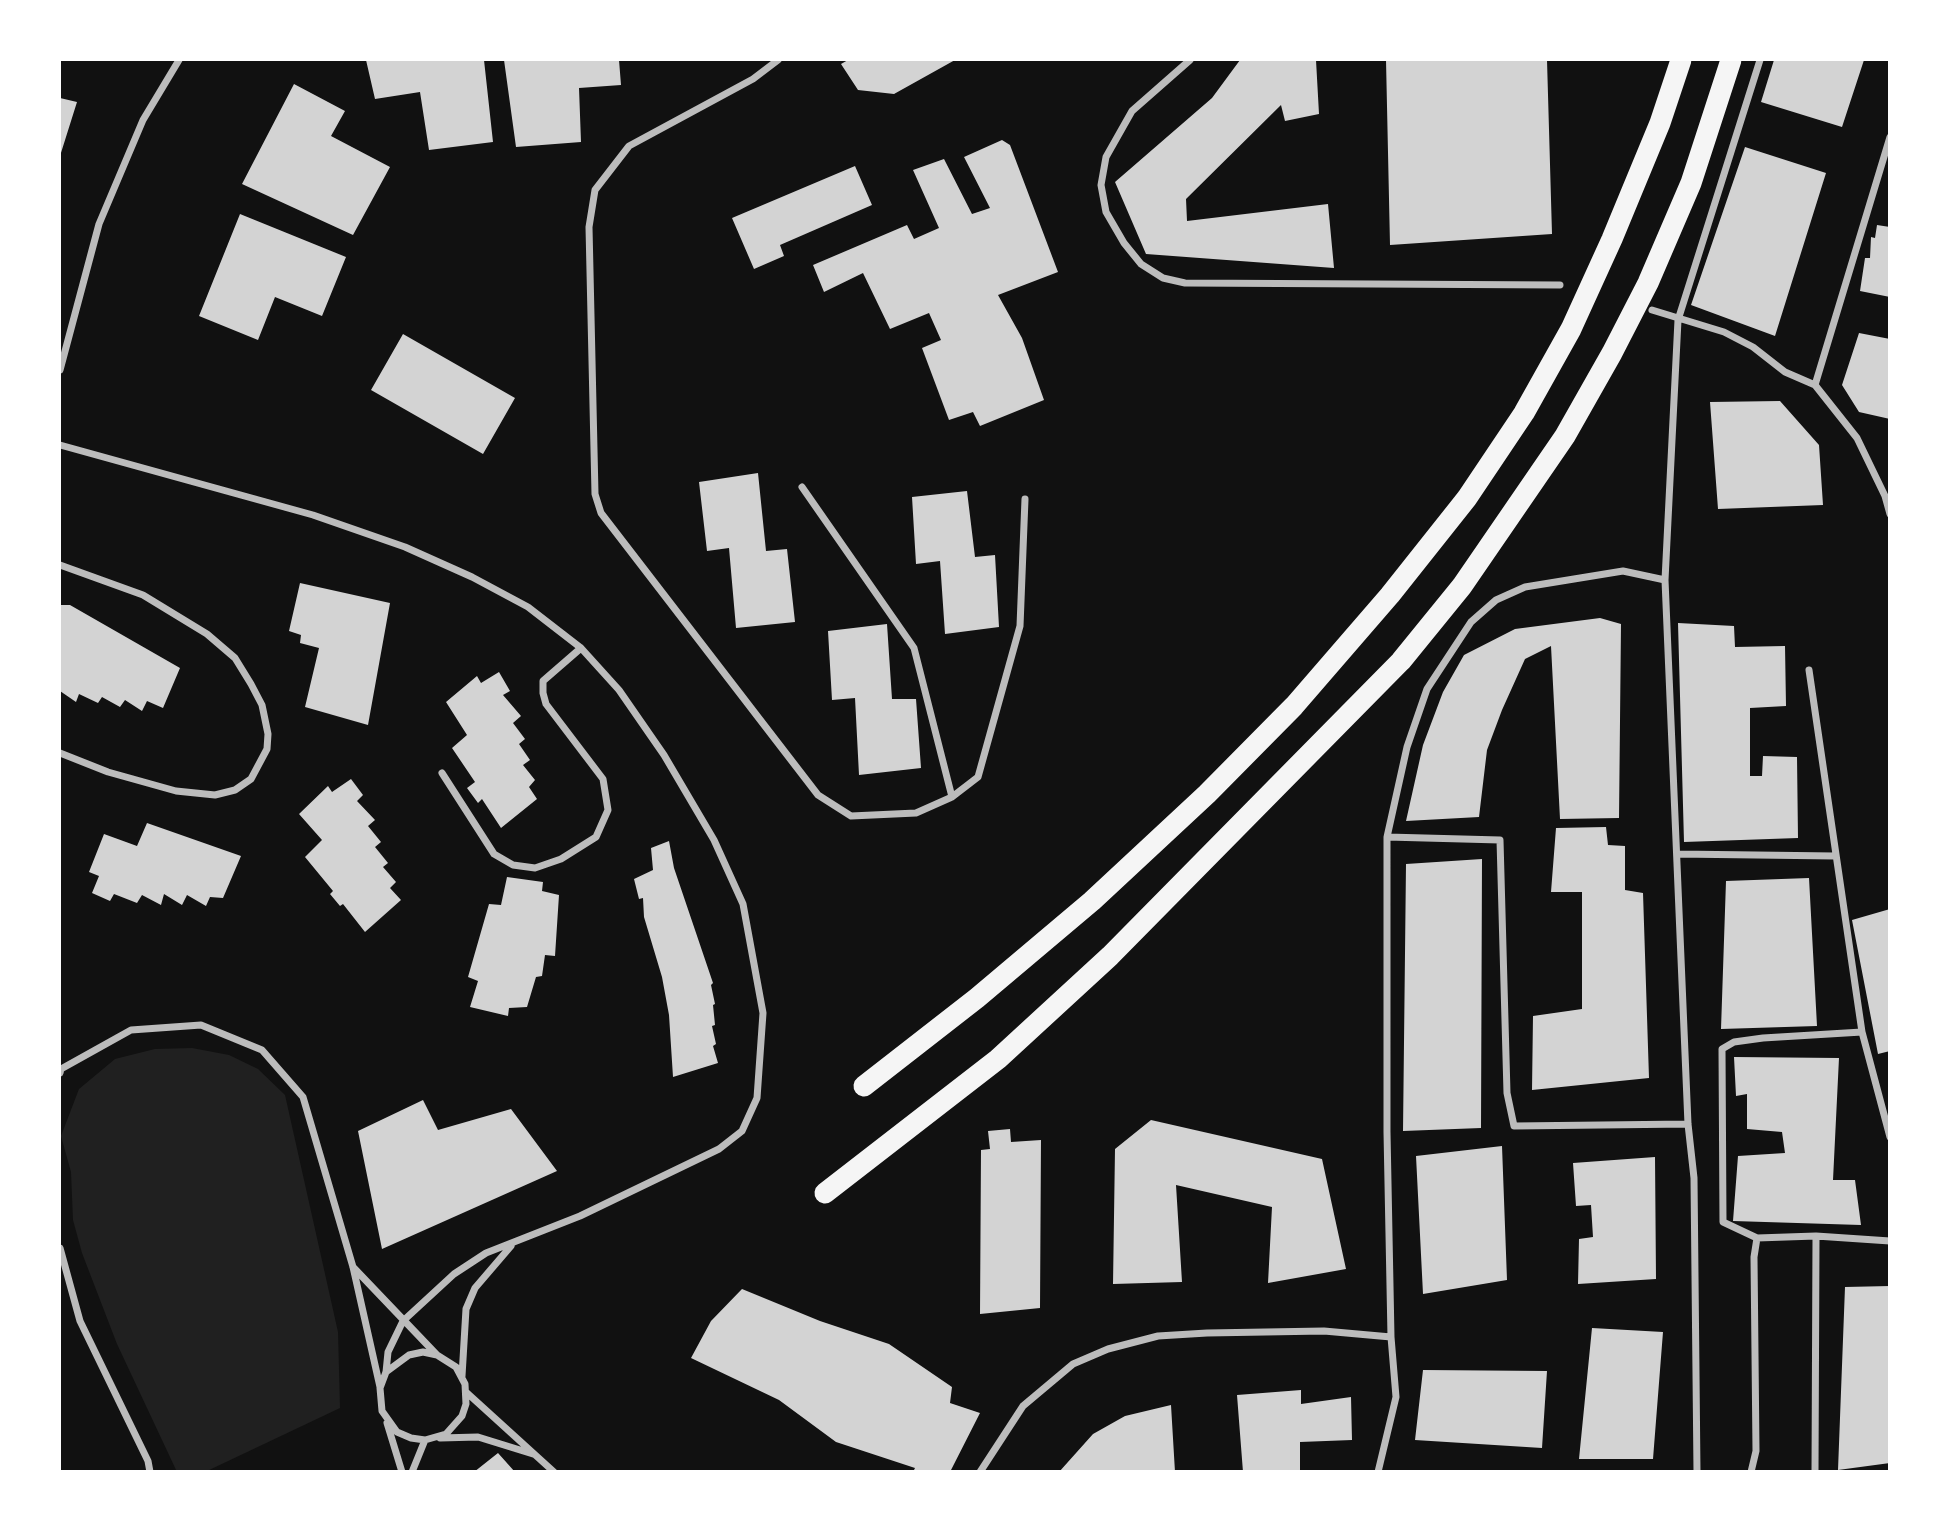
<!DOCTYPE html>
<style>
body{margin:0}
#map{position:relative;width:1949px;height:1531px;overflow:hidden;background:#111;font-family:"Noto Sans",sans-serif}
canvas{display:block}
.frame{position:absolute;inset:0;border:61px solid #fff;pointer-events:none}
</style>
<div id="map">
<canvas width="1949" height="1531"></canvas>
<div class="frame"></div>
</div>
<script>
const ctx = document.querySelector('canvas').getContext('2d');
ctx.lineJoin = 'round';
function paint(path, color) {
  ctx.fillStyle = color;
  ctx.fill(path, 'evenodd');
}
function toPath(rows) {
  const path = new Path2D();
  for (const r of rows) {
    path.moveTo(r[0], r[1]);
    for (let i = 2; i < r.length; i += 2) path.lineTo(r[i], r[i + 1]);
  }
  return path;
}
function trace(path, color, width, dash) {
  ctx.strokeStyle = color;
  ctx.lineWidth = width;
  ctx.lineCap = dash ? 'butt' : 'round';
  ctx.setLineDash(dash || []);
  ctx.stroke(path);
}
paint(toPath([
 [192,1048,229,1055,258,1069,285,1095,338,1332,340,1408,207,1471,177,1472,117,1344,82,1253,73,1220,71,1172,61,1136,79,1089,115,1059,155,1049]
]), '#202020');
paint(toPath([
 [366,60,484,60,493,142,429,150,420,92,375,99],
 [504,60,619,60,621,85,579,88,581,142,516,147],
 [848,60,955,60,894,94,858,90,841,64],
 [1240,60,1316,60,1319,114,1285,121,1281,105,1186,199,1187,221,1328,204,1334,268,1146,254,1115,182,1212,98],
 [1386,60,1547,60,1552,234,1390,245],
 [1774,60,1864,60,1842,127,1761,102],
 [294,84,345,111,331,136,390,167,353,235,242,184],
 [60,98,77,102,60,156],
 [1002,140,1010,145,1058,272,998,295,1022,338,1044,400,980,426,973,412,949,420,922,348,941,340,929,313,890,329,863,273,824,292,813,265,907,225,914,239,939,228,913,170,944,159,972,214,990,208,964,157],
 [1745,147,1826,173,1775,336,1691,305],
 [855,166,872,205,780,245,784,256,754,269,732,218],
 [240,214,346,257,322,316,275,297,258,340,199,316],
 [1877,225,1890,227,1890,297,1860,291,1865,258,1870,258,1871,237,1875,238],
 [1859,333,1890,339,1890,419,1859,412,1842,385],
 [403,334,515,398,483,454,371,390],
 [1780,401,1819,445,1823,505,1718,509,1710,402],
 [758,473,766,551,787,549,795,622,736,628,729,548,707,551,699,482],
 [967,491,975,557,995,555,999,627,945,634,940,561,916,564,912,497],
 [300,583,390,603,368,725,305,707,319,648,300,643,301,635,289,631],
 [60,605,70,605,180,668,163,708,147,701,142,711,125,700,120,707,102,697,98,703,79,694,76,702,60,691],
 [1600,618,1621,624,1619,818,1560,819,1551,646,1525,659,1502,710,1487,750,1479,817,1406,821,1423,745,1443,692,1464,655,1515,629],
 [1678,623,1734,626,1735,647,1785,646,1786,706,1750,708,1750,776,1762,776,1763,756,1797,757,1798,838,1684,842],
 [887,624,892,699,916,699,921,768,859,775,855,698,832,700,828,631],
 [499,672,510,691,503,695,521,716,513,723,525,739,519,744,530,760,523,765,535,780,529,787,537,799,501,828,482,799,478,803,467,788,475,782,452,748,467,735,446,702,477,676,481,683],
 [351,779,363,795,357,801,375,820,368,826,381,842,375,847,388,863,383,867,396,882,390,888,401,900,365,932,343,904,340,906,330,894,333,891,305,857,322,840,299,814,328,786,332,792],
 [147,823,241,856,223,898,210,897,206,906,187,895,182,905,164,894,161,905,142,895,137,903,114,894,110,901,92,893,99,876,89,872,104,834,137,846],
 [1606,827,1608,845,1625,846,1625,890,1643,893,1649,1078,1532,1090,1533,1016,1582,1009,1582,892,1551,892,1556,828],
 [669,841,674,868,713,983,711,985,715,1004,713,1005,715,1025,712,1026,716,1044,713,1046,718,1063,673,1077,669,1015,662,977,644,917,643,898,639,899,634,879,653,870,651,848],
 [1482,859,1481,1128,1403,1131,1406,864],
 [507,877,543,882,542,891,559,895,555,956,545,955,542,976,536,977,527,1007,509,1008,508,1016,470,1007,478,981,468,977,489,904,501,905],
 [1809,878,1817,1026,1721,1029,1726,881],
 [1890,909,1890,1051,1878,1054,1852,920],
 [1734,1057,1839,1058,1833,1180,1855,1180,1861,1225,1733,1221,1738,1156,1785,1153,1782,1132,1747,1129,1747,1094,1736,1096],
 [423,1100,438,1130,511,1109,557,1171,382,1249,358,1131],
 [1151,1120,1322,1159,1346,1269,1268,1283,1272,1207,1176,1185,1182,1282,1113,1284,1115,1149],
 [1010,1129,1011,1142,1041,1140,1040,1308,980,1314,981,1150,990,1149,988,1131],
 [1502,1146,1507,1280,1423,1294,1416,1156],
 [1655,1157,1656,1279,1578,1284,1579,1239,1593,1237,1591,1205,1576,1206,1573,1163],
 [1890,1286,1890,1463,1838,1470,1845,1287],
 [742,1289,820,1321,889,1344,952,1387,950,1403,980,1413,950,1472,913,1472,915,1468,836,1442,779,1400,691,1358,711,1321],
 [1592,1328,1663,1332,1653,1459,1579,1459],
 [1423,1370,1547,1371,1542,1448,1415,1440],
 [1301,1390,1301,1404,1351,1397,1352,1440,1300,1442,1300,1472,1243,1472,1237,1395],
 [1171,1405,1175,1472,1059,1472,1093,1434,1125,1416],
 [498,1453,515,1472,474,1472]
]), '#d3d3d3');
trace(toPath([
 [778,60,753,79,629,146,595,190,589,227,595,494,601,513,818,795,851,816,916,813,952,797,914,648,802,487],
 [1190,60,1132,111,1106,157,1101,185,1106,212,1124,243,1141,264,1163,278,1185,283,1560,285],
 [1652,310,1724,332,1753,347,1785,372,1815,385,1857,438,1885,496,1890,514],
 [60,370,99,224,143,120,179,60],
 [1815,385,1890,137],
 [60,445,313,515,405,547,472,577,528,607,581,648,619,690,664,755,714,840,743,904,763,1013,757,1098,742,1131,719,1149,580,1216,486,1253,454,1274,403,1321,388,1352,386,1372,380,1388,382,1411,397,1432,411,1438,425,1440,446,1434,462,1416,466,1404,465,1384,456,1367,437,1355,423,1352,409,1355,386,1372],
 [60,565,143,595,207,634,235,658,251,684,262,705,268,734,267,749,251,779,235,790,215,795,176,791,108,772,60,753],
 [1809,670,1862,1032,1890,1137],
 [442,773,494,854,513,865,535,868,561,859,596,837,608,810,603,779,546,704,543,693,543,681,581,648],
 [952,797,978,777,1020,626,1025,499],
 [1387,837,1500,840,1507,1093,1514,1126,1688,1124],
 [1677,854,1835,856],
 [1862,1032,1763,1038,1734,1042,1722,1049,1723,1222,1757,1238,1816,1236,1890,1241],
 [60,1073,61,1069,131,1030,201,1025,262,1050,303,1097,353,1267,380,1387],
 [60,1248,80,1321,148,1461,150,1472],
 [353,1267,437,1355],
 [462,1376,466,1309,475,1288,511,1246],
 [466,1392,554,1472],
 [387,1423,402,1472],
 [440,1438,478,1437,533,1454],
 [412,1472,425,1440],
 [980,1472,1023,1406,1073,1364,1108,1349,1158,1336,1207,1333,1324,1331,1391,1337],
 [1378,1472,1396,1397,1391,1337,1387,1132,1387,837,1407,747,1427,689,1471,622,1496,600,1525,587,1623,571,1665,580],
 [1697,1472,1694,1178,1688,1124,1665,580,1678,320,1760,60],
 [1751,1472,1756,1451,1754,1257,1757,1238],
 [1815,1472,1816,1236]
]), '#bcbcbc', 7);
trace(toPath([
 [864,1086,977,998,1092,901,1207,794,1294,706,1390,595,1467,498,1524,413,1571,329,1612,239,1660,123,1681,60],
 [825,1193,998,1059,1110,956,1401,661,1462,586,1565,436,1612,353,1648,283,1691,183,1731,60]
]), '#f5f5f5', 21);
</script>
